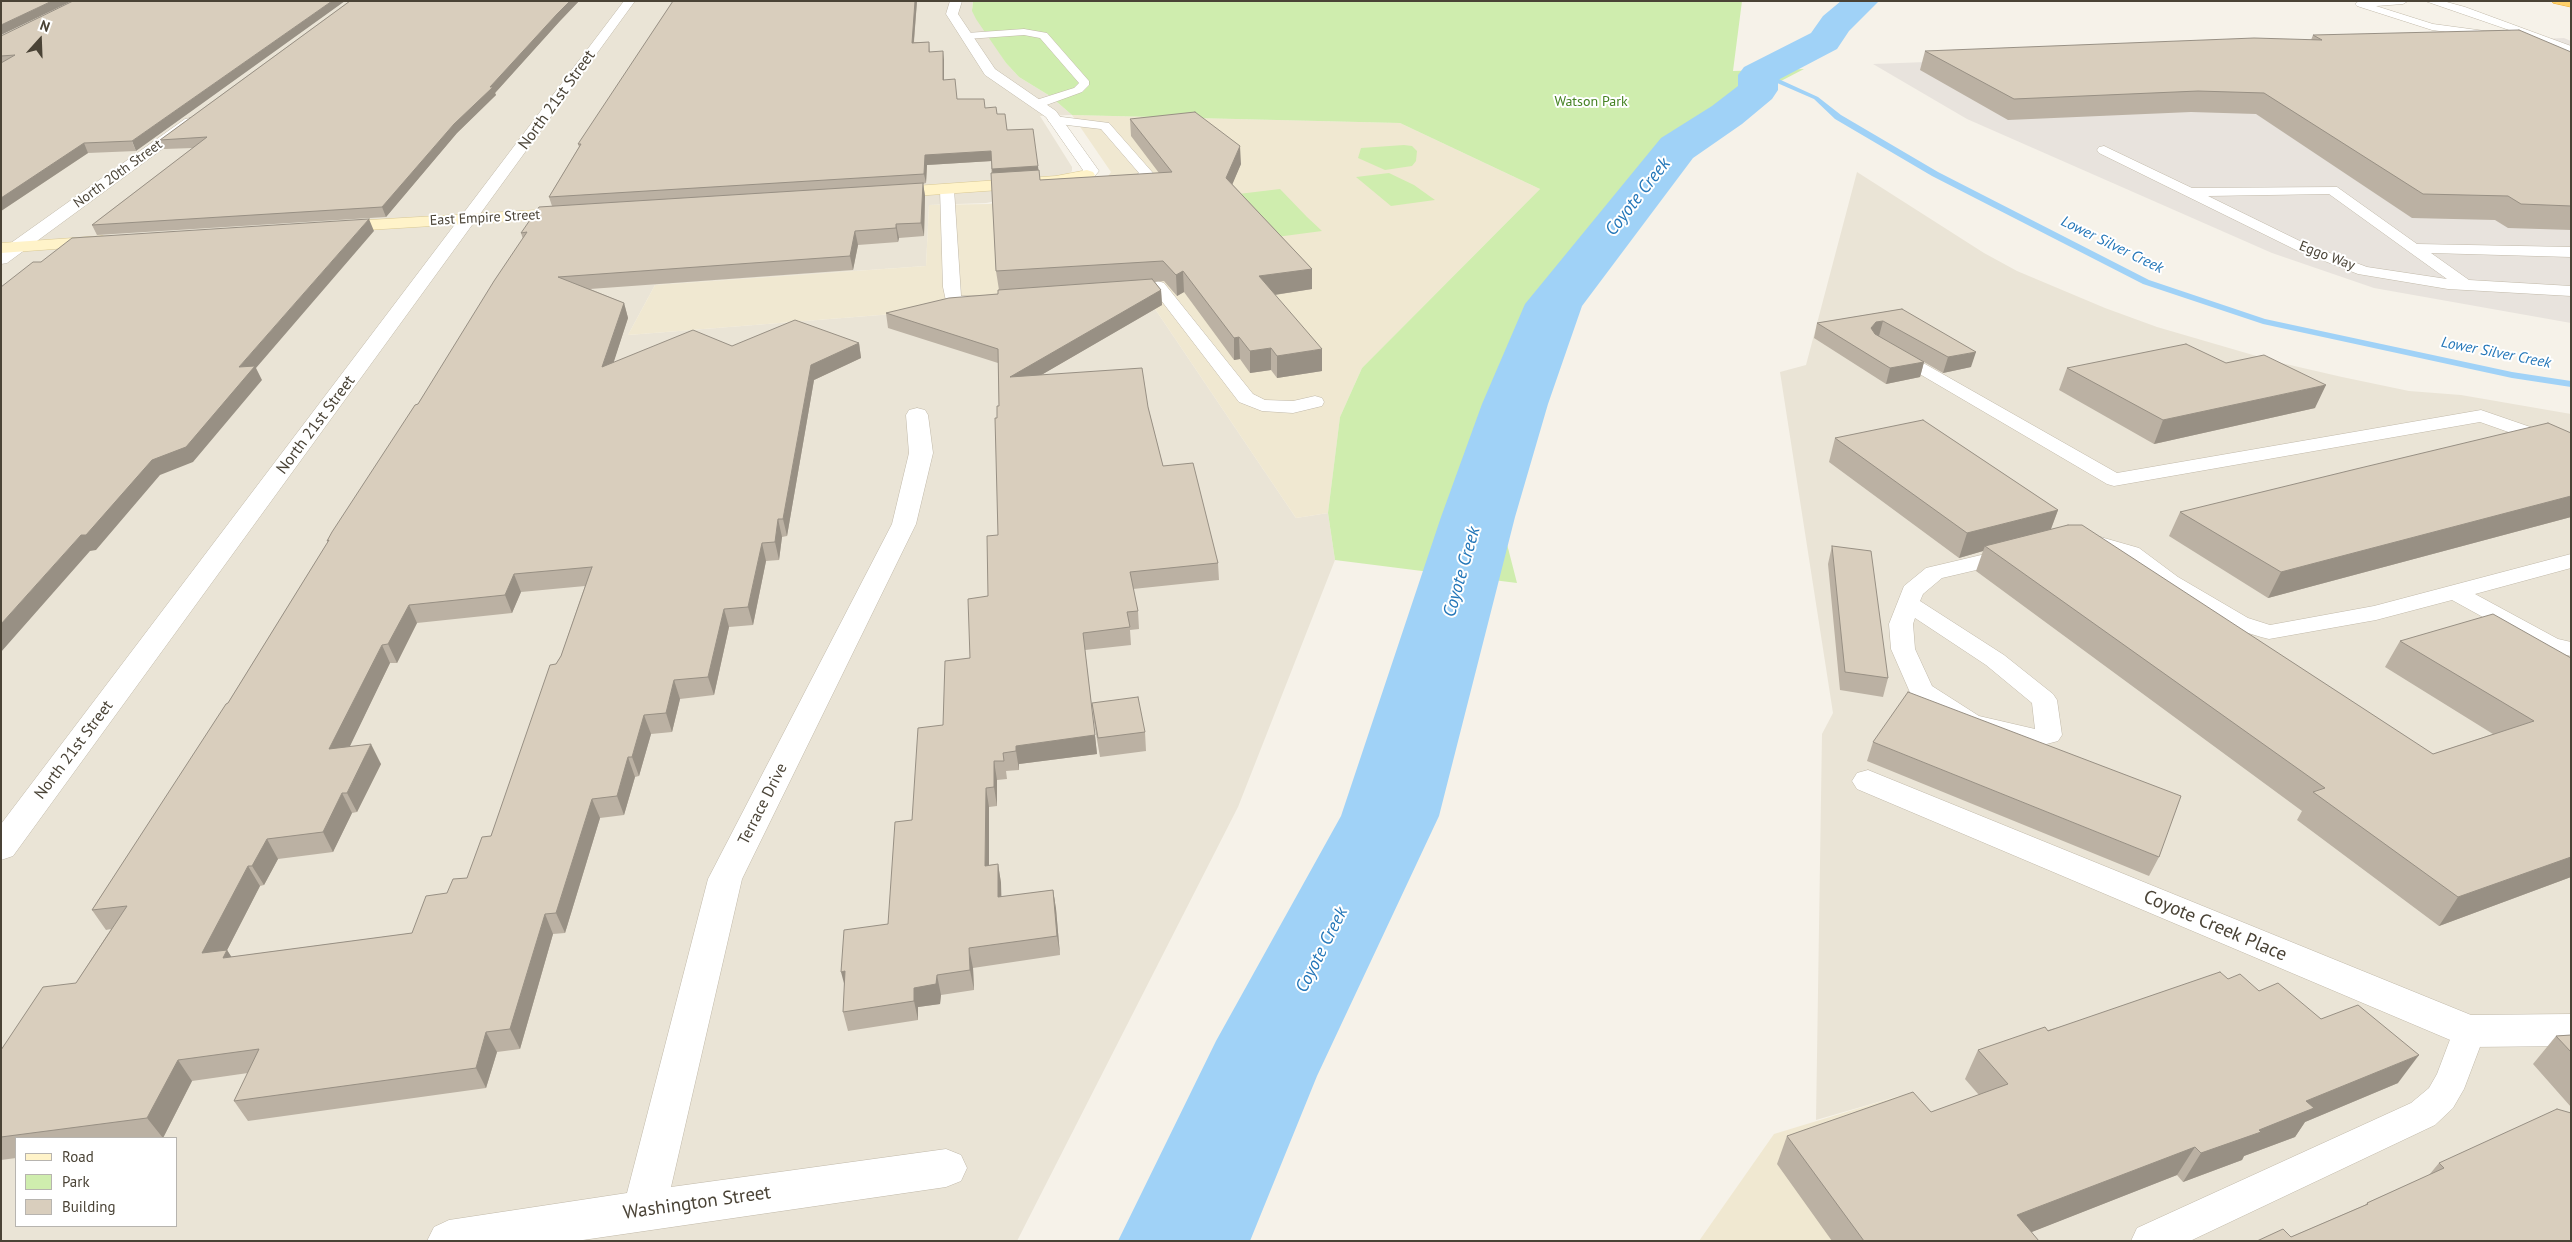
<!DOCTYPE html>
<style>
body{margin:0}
#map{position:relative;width:2572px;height:1242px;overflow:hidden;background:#f6f2e9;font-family:"PT Sans",sans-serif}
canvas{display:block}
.frame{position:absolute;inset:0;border:2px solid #4a4336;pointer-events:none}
.legend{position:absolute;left:15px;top:1137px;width:162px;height:90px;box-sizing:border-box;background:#fff;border:1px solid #b7b4af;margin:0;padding:6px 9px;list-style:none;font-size:15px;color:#4a4336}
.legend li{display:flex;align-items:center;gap:10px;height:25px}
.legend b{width:25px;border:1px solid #b7b4af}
.north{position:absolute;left:15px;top:15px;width:50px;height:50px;-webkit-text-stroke:4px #fff;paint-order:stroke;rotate:20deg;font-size:14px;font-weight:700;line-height:20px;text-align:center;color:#4a4336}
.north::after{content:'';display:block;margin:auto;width:18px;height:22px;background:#4a4336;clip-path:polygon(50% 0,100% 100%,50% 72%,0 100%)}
</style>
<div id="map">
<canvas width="2572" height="1242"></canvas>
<div class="frame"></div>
<ul class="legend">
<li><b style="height:6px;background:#fff3c9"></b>Road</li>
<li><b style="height:14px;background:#cfedae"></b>Park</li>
<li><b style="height:14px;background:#d9cebd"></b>Building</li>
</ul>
<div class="north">N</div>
</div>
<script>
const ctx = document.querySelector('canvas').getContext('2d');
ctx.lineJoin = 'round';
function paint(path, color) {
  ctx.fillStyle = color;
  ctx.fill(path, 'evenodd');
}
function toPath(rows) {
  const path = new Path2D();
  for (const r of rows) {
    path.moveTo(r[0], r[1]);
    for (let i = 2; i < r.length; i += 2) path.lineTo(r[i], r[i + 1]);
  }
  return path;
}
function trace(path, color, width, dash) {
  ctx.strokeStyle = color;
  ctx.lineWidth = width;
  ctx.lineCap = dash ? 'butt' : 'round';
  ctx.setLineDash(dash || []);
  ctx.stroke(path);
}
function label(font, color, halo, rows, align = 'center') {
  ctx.font = font + ' "PT Sans",sans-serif';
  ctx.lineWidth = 4;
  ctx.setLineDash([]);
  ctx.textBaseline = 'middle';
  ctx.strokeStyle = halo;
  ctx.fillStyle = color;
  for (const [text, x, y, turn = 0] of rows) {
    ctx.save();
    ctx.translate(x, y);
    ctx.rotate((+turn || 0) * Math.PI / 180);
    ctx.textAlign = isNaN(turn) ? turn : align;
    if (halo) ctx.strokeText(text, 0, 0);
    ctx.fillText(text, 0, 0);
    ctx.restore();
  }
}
paint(toPath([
 [1,1,973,1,972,8,1006,63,1019,77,1050,96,1072,115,1040,116,1072,167,1072,171,1049,190,986,203,929,205,926,266,655,285,628,335,1145,294,1296,518,1328,513,1335,560,1238,807,1017,1241,1,1241],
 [16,1138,176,1138,176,1226,16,1226],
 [1857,172,1984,253,2017,271,2105,308,2157,327,2277,362,2342,377,2409,391,2461,395,2571,414,2571,1241,2017,1241,1899,1096,1816,1120,1822,734,1833,713,1780,372,1806,365]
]), '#eae4d6');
paint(toPath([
 [2564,38,2571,41,2571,323,2374,288,2272,253,1967,119,1873,64]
]), '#e8e3dd');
paint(toPath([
 [1072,115,1400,123,1540,189,1362,368,1340,417,1328,513,1296,518,1145,294,628,335,655,285,926,266,929,205,989,204,1103,184,1111,172],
 [1899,1096,2017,1241,1699,1241,1774,1134]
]), '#f0e8d1');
paint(toPath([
 [973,1,1742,1,1733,71,1804,69,1756,94,1653,182,1540,353,1491,482,1517,583,1335,560,1328,513,1340,417,1362,368,1540,189,1400,123,1072,115,1050,96,1019,77,1006,63,976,19,972,11],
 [1404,145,1412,146,1417,151,1416,161,1412,166,1385,170,1358,158,1361,148],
 [1389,173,1414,185,1435,200,1391,206,1356,177],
 [1280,189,1307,217,1322,231,1269,238,1230,195]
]), '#cfedae');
paint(toPath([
 [1756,74,1772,76,1818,97,1841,115,1938,172,2149,280,2265,319,2512,372,2571,381,2571,387,2512,378,2263,324,2143,284,1932,176,1835,119,1814,99,1768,79,1756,76,1756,74]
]), '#a0d2f7');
paint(toPath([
 [1841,1,1879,1,1849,31,1837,49,1778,80,1778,90,1772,99,1742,124,1693,158,1582,306,1548,404,1515,517,1439,816,1317,1076,1250,1241,1118,1241,1216,1041,1341,816,1441,517,1482,404,1525,304,1661,138,1712,106,1738,86,1738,75,1744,67,1811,33,1823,16,1841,1]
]), '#a0d2f7');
const lane = toPath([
 [2359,1,2408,1,2403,4,2376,6,2433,24,2485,31,2512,31,2425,1,2443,1,2465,7,2571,46,2571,53,2530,38,2485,37,2432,30,2357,6,2355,4,2359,1],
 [1024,29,1047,33,1089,81,1089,85,1082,92,1041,107,1033,107,1033,101,1074,88,1079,83,1040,38,1024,35,967,39,962,36,967,33,1024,29],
 [1054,116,1109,123,1153,173,1143,184,1113,185,1111,182,1113,179,1134,177,1139,173,1101,129,1050,123,1048,120,1050,117,1054,116],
 [2104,146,2192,188,2337,187,2417,244,2571,247,2571,257,2431,253,2469,280,2571,286,2571,296,2448,289,2358,274,2296,250,2099,153,2097,150,2099,147,2104,146],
 [2329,194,2408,251,2447,279,2367,267,2306,244,2208,196,2329,194],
 [947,185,954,189,961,296,988,296,990,299,988,302,954,306,946,301,943,287,940,189,947,185],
 [1158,281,1164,283,1253,394,1265,400,1293,401,1315,396,1322,398,1324,402,1322,406,1293,413,1262,411,1239,402,1154,291,1132,293,1124,288,1132,283,1158,281],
 [1895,347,2117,473,2481,410,2571,441,2571,454,2480,422,2114,486,2107,484,1889,356,1886,352,1889,348,1895,347],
 [2090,534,2139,548,2178,577,2248,618,2270,625,2374,606,2571,554,2571,568,2475,594,2558,639,2571,642,2571,656,2541,649,2452,600,2376,620,2269,639,2261,637,2232,628,2162,587,2123,558,2082,546,2079,541,2082,536,2090,534],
 [2011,548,2019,550,2022,555,2019,560,1942,578,1923,594,1920,601,2004,655,2053,694,2057,700,2062,735,2058,741,2035,747,1961,728,1912,697,1891,649,1889,624,1904,586,1926,568,2011,548],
 [1915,618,1986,665,2032,703,2035,729,1979,716,1932,686,1915,649,1913,624,1915,618],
 [2469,1017,2481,1021,2486,1031,2464,1089,2453,1108,2435,1125,2190,1241,2131,1241,2137,1228,2411,1103,2429,1088,2437,1074,2457,1021,2469,1017]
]);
const street = toPath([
 [624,1,635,1,13,856,1,860,1,824,624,1],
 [950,1,962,1,958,14,995,69,1056,111,1099,171,1093,178,1081,178,1079,175,1083,170,1046,117,985,75,946,14,950,1],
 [190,118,197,122,195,125,7,263,1,264,1,250,185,119,190,118],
 [917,408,925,410,928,415,933,453,916,524,742,879,671,1187,946,1149,961,1155,967,1168,961,1181,946,1187,576,1241,427,1241,434,1227,449,1220,627,1193,708,879,892,524,909,453,906,415,909,410,917,408],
 [1868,770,2471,1015,2571,1014,2571,1046,2469,1047,2455,1042,1857,789,1852,781,1857,773,1868,770]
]);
const secondary = toPath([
 [1087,170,1093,172,1095,175,1093,178,1056,186,886,198,878,193,886,188,1056,176,1087,170],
 [571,208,579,213,577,217,335,232,329,231,326,227,329,223,335,222,571,208],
 [102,236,108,237,111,241,108,245,1,253,1,243,102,236]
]);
const highway = toPath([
 [2552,1,2571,1,2571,7,2553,3,2552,1]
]);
trace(lane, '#c2baaa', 1);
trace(street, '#c2baaa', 1);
trace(secondary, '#dac994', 1);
trace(highway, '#ecaa2c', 1);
paint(lane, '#fff');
paint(street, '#fff');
paint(secondary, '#fff3c9');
paint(highway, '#ffd16a');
paint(toPath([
 [73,1,136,151,88,153,1,211,1,36],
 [350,1,579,1,559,22,495,93,496,95,457,133,386,217,97,235,92,225,193,148,164,149,160,140],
 [917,1,914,42,929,42,930,52,944,60,944,80,957,99,985,108,997,114,1007,130,1038,170,1040,180,1159,173,1131,136,1130,119,1241,164,1232,184,1312,269,1312,289,1275,295,1322,371,1277,378,1271,370,1250,373,1240,359,1234,360,1184,292,1177,296,1164,281,1155,282,1161,290,1162,305,1041,375,1148,407,1163,466,1218,563,1219,580,1133,589,1138,611,1139,629,1130,630,1131,645,1085,650,1097,754,1019,764,1019,770,1006,771,1007,779,997,780,997,806,989,807,989,865,998,864,1001,883,1001,897,1053,890,1056,909,1060,955,973,968,974,990,941,995,940,1004,918,1007,918,1020,848,1031,843,1012,888,924,912,820,943,725,970,658,988,596,998,535,997,418,999,406,998,363,888,328,886,313,998,294,999,290,996,271,991,161,927,165,926,183,923,184,925,196,924,236,899,238,898,242,858,245,853,270,590,289,624,303,628,318,613,363,732,346,859,343,861,358,814,380,787,536,782,537,779,560,766,561,753,625,729,627,714,695,680,699,672,732,651,734,639,776,635,777,624,815,600,818,565,933,553,934,520,1049,497,1052,486,1088,248,1121,234,1101,248,1073,192,1081,163,1138,16,1138,16,1158,1,1160,1,1050,76,983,111,929,106,930,92,910,228,703,328,542,327,541,418,404,523,239,521,233,552,206,549,197,579,147,578,144],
 [585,586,561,656,556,664,491,836,467,878,447,893,412,933,231,957,227,950,260,886,264,885,278,859,333,852,352,813,357,812,381,764,349,747,390,663,397,663,417,623,512,613,521,592],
 [2313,35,2571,52,2571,230,2508,228,2495,220,2412,218,2256,114,2191,112,2008,120,1920,70,1925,51,2311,40],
 [1902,309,1971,367,1943,373,1924,362,1920,377,1886,384,1814,338,1817,323],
 [2067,368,2315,408,2154,444,2059,390],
 [2571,433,2571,517,2268,598,2169,536,2180,512],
 [1835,438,2058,510,2051,529,2433,754,2493,734,2385,667,2400,641,2571,658,2571,877,2439,926,2297,820,2302,811,1976,571,1983,551,1959,558,1829,462],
 [1832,546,1888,678,1883,697,1840,690,1828,564],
 [1092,703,1145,732,1146,751,1100,757,1094,722],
 [1873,742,2159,857,2149,876,1867,761],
 [2228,979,2259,991,2321,1019,2398,1083,2305,1122,2295,1137,2244,1156,2242,1160,2183,1182,2177,1175,2031,1232,2039,1241,1832,1241,1777,1164,1787,1136,1931,1112,1979,1095,1965,1079,1978,1050],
 [2571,1035,2571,1107,2533,1064,2556,1036],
 [2439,1163,2571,1241,2291,1237,2365,1205,2367,1203,2429,1175]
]), '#bbb1a3');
paint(toPath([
 [52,1,72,1,1,35,1,25],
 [332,1,345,1,136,151,132,141],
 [570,1,579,1,559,22,495,93,496,95,457,133,386,217,382,207,454,124,490,87,557,14],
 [915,1,917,1,913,51,912,43],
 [943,51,944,60,944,89,943,80],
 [84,143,88,153,1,211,1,198],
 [1240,146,1241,164,1227,197,1226,178],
 [991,151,992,161,927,165,926,183,924,174,925,155],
 [1038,166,1039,175,993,179,992,169],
 [923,183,925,196,924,236,921,223],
 [369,219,374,231,256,368,262,380,193,462,160,475,96,550,90,551,1,652,1,624,81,535,239,367],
 [896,224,899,238,898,242,896,228],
 [855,231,858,245,853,270,850,256],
 [1312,269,1312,289,1260,297,1259,276],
 [1183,271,1184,292,1177,296,1176,275],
 [1161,290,1162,305,1012,392,1010,377],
 [624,303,628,318,607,383,602,367],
 [1883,321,1879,336,1872,337,1871,328,1876,322],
 [1239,337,1240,359,1234,360,1234,338],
 [859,343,861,358,814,380,787,536,783,519,811,365],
 [1271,348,1271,370,1250,373,1250,351],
 [1322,349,1322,371,1277,378,1277,356],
 [1976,352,1971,367,1943,373,1948,357],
 [1924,362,1920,377,1886,384,1890,368],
 [2326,385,2315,408,2154,444,2163,420],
 [2571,496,2571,517,2268,598,2281,572],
 [2058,510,2049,534,1985,546,1983,551,1959,558,1967,533],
 [778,519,782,537,779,560,775,542],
 [762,543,766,561,753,625,748,607],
 [514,574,521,592,512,613,505,595],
 [409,605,417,623,397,663,388,644],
 [724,609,729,627,714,695,708,677],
 [382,645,390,663,339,769,329,749],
 [674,680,680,699,672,732,666,713],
 [644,715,651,734,639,776,632,757],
 [1095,735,1097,754,1019,764,1019,770,1016,751,1016,746],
 [371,744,381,764,357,812,347,793],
 [628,757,635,777,624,815,617,796],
 [994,761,997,780,997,806,994,787],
 [986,788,989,807,989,885,985,866],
 [342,793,352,813,333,852,323,832],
 [592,799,600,818,565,933,556,913],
 [267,839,278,859,264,885,252,866],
 [2571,857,2571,877,2439,926,2458,897],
 [998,864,1001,883,1002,917,998,897],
 [248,866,260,886,223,958,227,950,240,970,202,953],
 [1053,890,1056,909,1060,955,1057,936],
 [545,914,553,934,520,1049,510,1029],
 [969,948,973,968,974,990,970,970],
 [845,971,846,991,841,972],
 [937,975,941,995,940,1004,918,1007,918,1020,914,1001,914,988],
 [486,1032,497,1052,486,1088,476,1068],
 [2419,1055,2398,1083,2305,1122,2295,1137,2244,1156,2242,1160,2183,1182,2201,1153,2259,1130,2306,1101],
 [178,1060,192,1081,163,1138,147,1118],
 [2195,1147,2177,1175,2009,1241,2017,1215]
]), '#989084');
const building = toPath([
 [1,1,52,1,1,25,1,1],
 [73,1,332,1,132,141,84,143,1,198,1,63,15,55,1,56,1,36,73,1],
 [350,1,570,1,557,14,490,87,493,87,454,124,382,207,92,225,207,137,160,140,350,1],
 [673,1,915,1,912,43,929,42,929,52,943,51,943,80,955,79,957,99,984,99,985,108,996,107,997,114,1005,114,1007,130,1033,129,1038,166,992,169,991,151,925,155,924,174,549,197,581,144,578,144,673,1],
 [2519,30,2571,52,2571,206,2521,204,2508,196,2423,194,2264,93,2198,91,2014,99,1925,51,2254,38,2322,40,2313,35,2519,30],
 [1195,112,1240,146,1226,178,1312,269,1259,276,1322,349,1277,356,1271,348,1250,351,1239,337,1234,338,1183,271,1176,275,1163,261,996,271,991,173,1039,170,1040,180,1172,172,1130,119,1195,112],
 [923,183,921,223,896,224,896,228,855,231,850,256,558,277,624,303,602,367,693,330,732,346,795,320,859,343,811,365,783,519,778,519,775,542,762,543,748,607,724,609,708,677,674,680,666,713,644,715,632,757,628,757,617,796,592,799,556,913,545,914,510,1029,486,1032,476,1068,234,1101,259,1049,178,1060,147,1118,1,1137,1,1050,43,987,76,983,127,906,92,910,226,704,228,703,329,540,327,541,332,532,415,405,418,404,494,281,527,232,521,233,539,207,923,183],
 [592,567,561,656,556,664,550,665,491,836,482,837,467,878,453,879,447,893,426,896,412,933,223,958,227,950,202,953,248,866,252,866,267,839,323,832,342,793,347,793,371,744,329,749,382,645,388,644,409,605,505,595,514,574,592,567],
 [369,219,239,367,255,366,186,447,152,460,86,535,81,535,1,624,1,287,33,262,41,262,72,238,369,219],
 [1152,279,1161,290,1010,377,1142,368,1148,407,1163,466,1193,463,1218,563,1130,572,1138,611,1127,612,1130,627,1083,633,1095,735,1016,746,1016,751,1003,753,1004,761,994,761,994,787,986,788,985,866,998,864,998,897,1053,890,1057,936,969,948,970,970,937,975,936,984,914,988,914,1001,843,1012,845,971,841,972,844,930,888,924,895,822,912,820,918,728,943,725,945,661,970,658,968,599,988,596,987,536,998,535,995,418,997,418,997,406,999,406,998,349,886,313,949,298,998,294,998,290,1152,279],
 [1902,309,1976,352,1948,357,1883,321,1876,322,1871,328,1875,334,1924,362,1890,368,1817,323,1902,309],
 [2186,344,2226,363,2264,355,2326,385,2163,420,2067,368,2186,344],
 [1923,420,2058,510,1967,533,1835,438,1923,420],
 [2548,423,2571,433,2571,496,2281,572,2180,512,2356,469,2548,423],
 [2068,525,2082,525,2433,754,2534,721,2400,641,2493,614,2571,658,2571,857,2458,897,2313,792,2325,788,1985,546,2068,525],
 [1832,546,1871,551,1888,678,1845,672,1832,546],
 [1908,692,2181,796,2159,857,1873,742,1908,692],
 [1138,697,1145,732,1098,738,1092,703,1138,697],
 [2220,972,2228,979,2240,974,2259,991,2278,983,2321,1019,2358,1005,2419,1055,2306,1101,2314,1108,2259,1130,2261,1132,2201,1153,2195,1147,2017,1215,2039,1241,1864,1241,1787,1136,1913,1092,1931,1112,2008,1084,1978,1050,2045,1027,2048,1031,2220,972],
 [2571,1035,2571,1052,2556,1036,2571,1035],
 [2557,1109,2571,1113,2571,1241,2257,1241,2283,1229,2291,1237,2368,1204,2367,1203,2444,1168,2439,1163,2557,1109]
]);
paint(building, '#d9cebd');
trace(building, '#989084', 1);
label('14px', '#458223', '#fff', [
 ["Watson Park",1591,102]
]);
label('14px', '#4a4336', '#fff', [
 ["North 20th Street",118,174,-36],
 ["East Empire Street",485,218,-3],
 ["Eggo Way",2327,256,21]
]);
label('italic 15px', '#2376b8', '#fff', [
 ["Lower Silver Creek",2112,245,26],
 ["Lower Silver Creek",2496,353,11]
]);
label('16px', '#4a4336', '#fff', [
 ["North 21st Street",557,100,-54],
 ["North 21st Street",316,425,-53],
 ["North 21st Street",74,750,-53],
 ["Terrace Drive",763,804,-63]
]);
label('italic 18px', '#2376b8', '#fff', [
 ["Coyote Creek",1638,197,-52],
 ["Coyote Creek",1462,572,-74],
 ["Coyote Creek",1322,950,-63]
]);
label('19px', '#4a4336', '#fff', [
 ["Coyote Creek Place",2215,926,23],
 ["Washington Street",697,1203,-8]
]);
</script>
